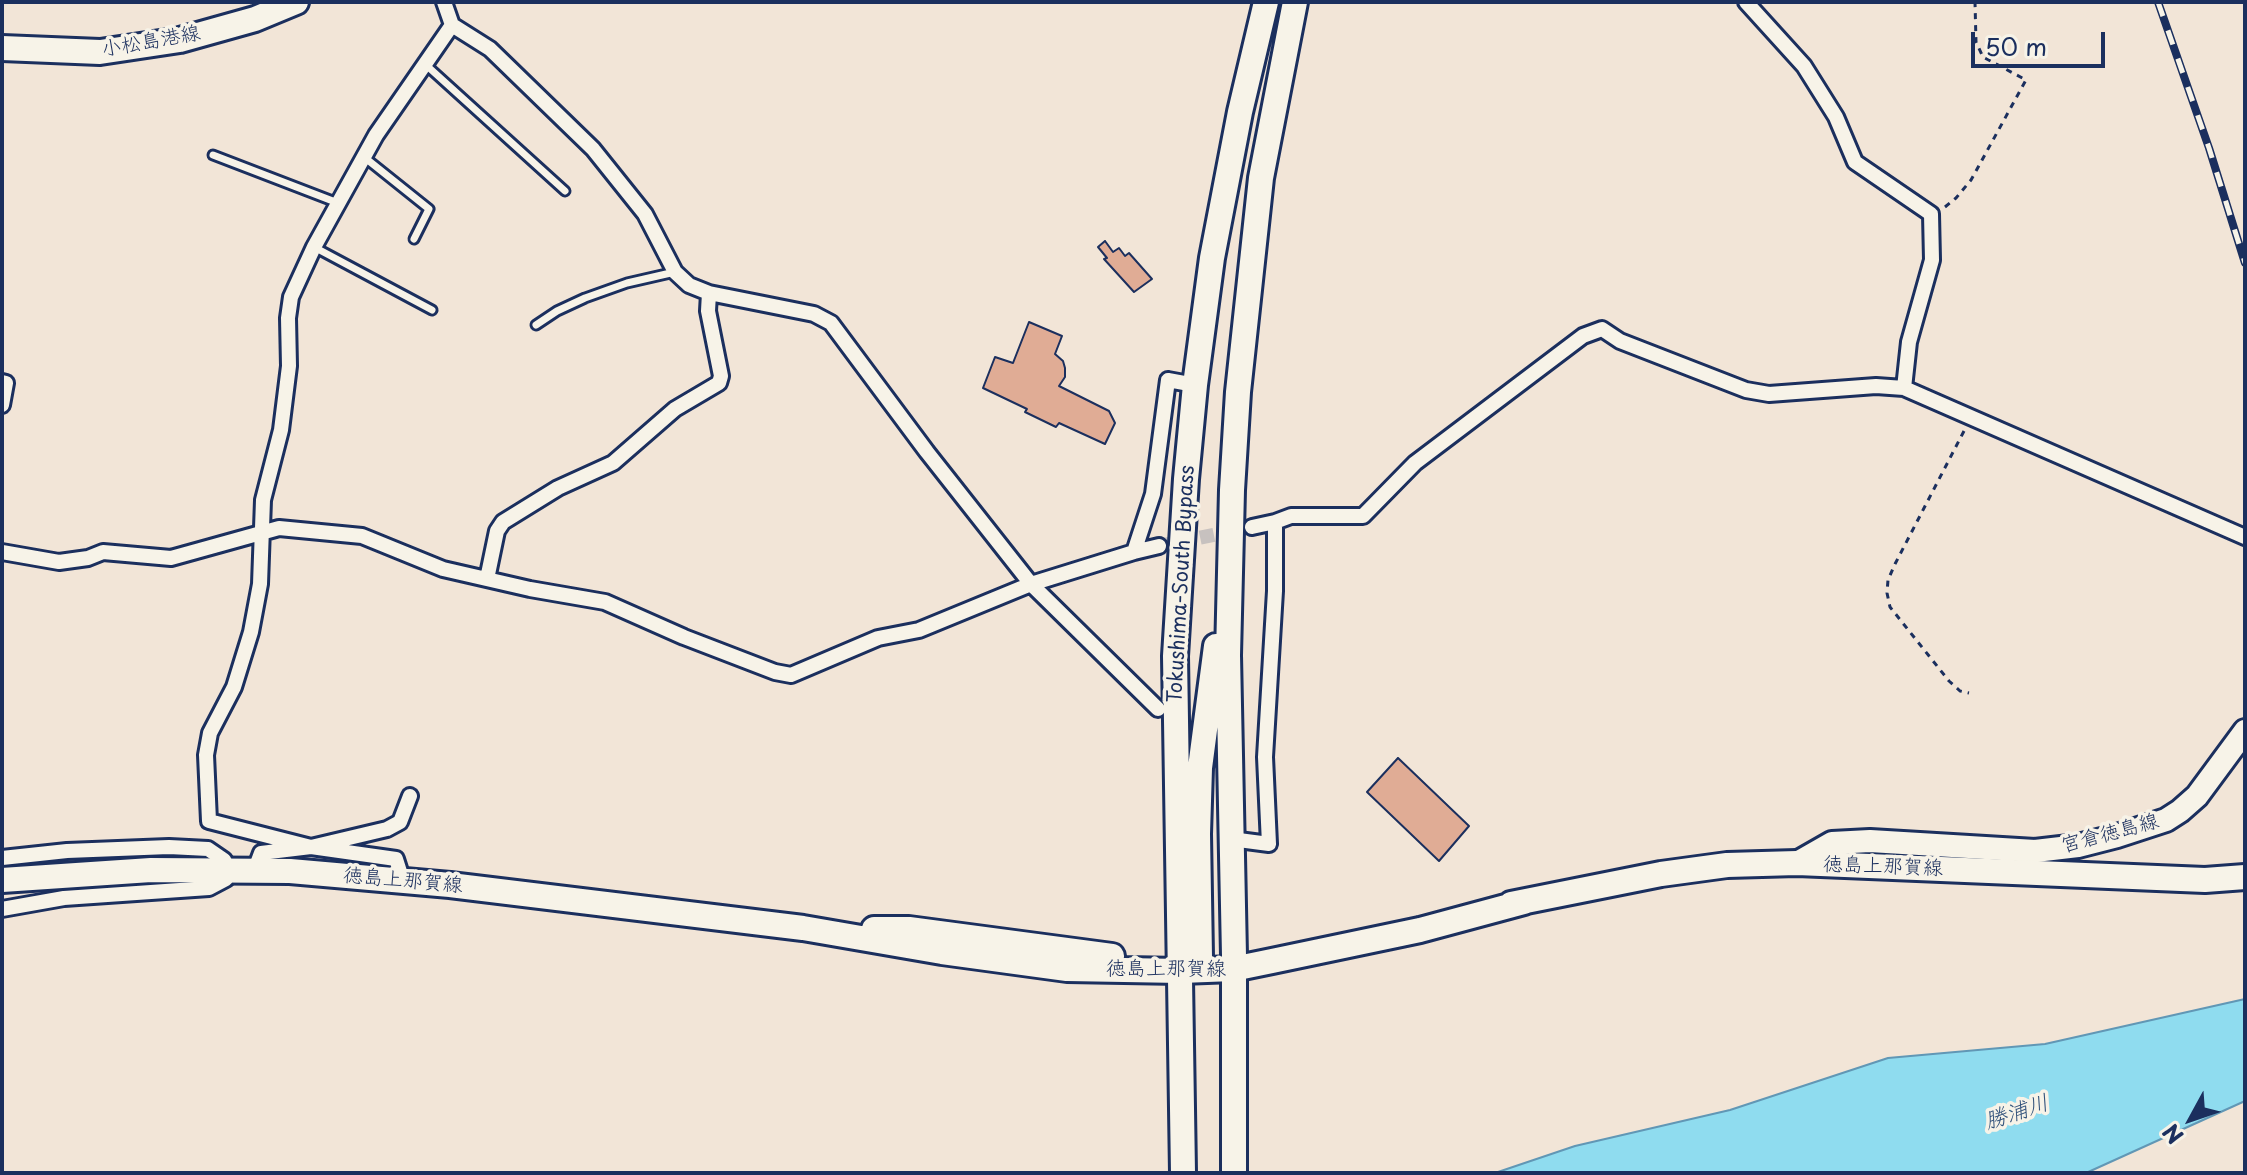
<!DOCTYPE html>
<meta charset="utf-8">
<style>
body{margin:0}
#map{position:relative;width:2247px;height:1175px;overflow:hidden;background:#f2e5d7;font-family:"Playpen Sans",sans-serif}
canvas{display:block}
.frame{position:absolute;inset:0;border:4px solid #1b2f5e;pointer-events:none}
.north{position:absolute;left:2151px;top:1079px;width:80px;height:80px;-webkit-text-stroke:6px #f7f3e8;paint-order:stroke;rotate:230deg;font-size:22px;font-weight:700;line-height:32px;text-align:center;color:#1b2f5e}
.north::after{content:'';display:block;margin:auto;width:28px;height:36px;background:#1b2f5e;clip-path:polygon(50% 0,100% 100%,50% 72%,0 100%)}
.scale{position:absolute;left:1971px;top:32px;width:134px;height:36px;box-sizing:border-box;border:4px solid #1b2f5e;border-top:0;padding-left:10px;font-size:24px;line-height:28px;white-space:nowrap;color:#1b2f5e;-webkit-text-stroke:6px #f7f3e8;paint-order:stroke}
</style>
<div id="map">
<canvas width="2247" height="1175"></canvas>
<div class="frame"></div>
<div class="north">N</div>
<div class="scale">50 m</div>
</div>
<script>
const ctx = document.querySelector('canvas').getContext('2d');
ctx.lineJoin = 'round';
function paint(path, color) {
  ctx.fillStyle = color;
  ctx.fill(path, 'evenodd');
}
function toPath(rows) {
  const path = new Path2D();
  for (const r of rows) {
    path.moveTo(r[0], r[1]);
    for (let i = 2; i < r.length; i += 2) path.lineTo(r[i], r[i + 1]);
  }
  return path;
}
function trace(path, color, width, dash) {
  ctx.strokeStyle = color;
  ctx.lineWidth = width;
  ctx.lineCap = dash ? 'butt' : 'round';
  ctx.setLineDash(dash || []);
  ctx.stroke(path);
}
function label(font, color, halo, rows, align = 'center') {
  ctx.font = font + ' "Playpen Sans","Klee One",sans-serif';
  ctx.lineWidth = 7;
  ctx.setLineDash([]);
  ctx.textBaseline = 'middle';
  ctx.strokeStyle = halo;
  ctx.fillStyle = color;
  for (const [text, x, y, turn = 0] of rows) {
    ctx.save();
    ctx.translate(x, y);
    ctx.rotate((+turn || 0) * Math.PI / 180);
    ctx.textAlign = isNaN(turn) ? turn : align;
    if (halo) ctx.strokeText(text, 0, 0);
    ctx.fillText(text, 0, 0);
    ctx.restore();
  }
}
const water = toPath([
 [2245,999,2245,1101,2086,1173,1495,1173,1575,1146,1730,1110,1888,1058,2045,1044,2245,999]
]);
paint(water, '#8fdcef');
trace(water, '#6197b5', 2);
const building = toPath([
 [1105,241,1113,252,1119,248,1125,256,1129,253,1152,279,1134,292,1104,259,1107,258,1098,247,1105,241],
 [1029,322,1062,336,1055,354,1063,361,1065,368,1065,377,1059,386,1109,411,1115,423,1105,444,1059,423,1056,427,1025,412,1027,409,983,388,995,357,1013,363,1029,322],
 [1398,758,1469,826,1439,861,1367,792,1398,758]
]);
paint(building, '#e0ac95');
trace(building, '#1b2f5e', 2);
trace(toPath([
 [1159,546,1252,527]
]), '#c7c1bf', 14, [14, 7]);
const service = toPath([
 [426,65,565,191],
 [213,155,338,203],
 [364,157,429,209,414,239],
 [314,247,432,310],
 [536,325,557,311,585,298,627,283,675,272]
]);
const minor = toPath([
 [1746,2,1804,66,1836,117,1855,162,1931,214,1932,260,1909,342,1904,388],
 [452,25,490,49,593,149,645,214,675,272,689,285,709,293,814,314,831,323,927,452,1031,584,1158,709],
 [2,382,6,383,2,405],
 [1275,522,1291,516,1363,516,1415,463,1583,336,1602,329,1620,341,1746,390,1769,394,1876,386,1904,388,2245,537],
 [1159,546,1134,552,1153,494,1168,380,1195,385],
 [2,552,59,562,88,558,103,552,171,558,279,528,362,536,443,569,530,589,605,602,684,637,775,672,791,675,878,638,919,630,1031,584,1134,552],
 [487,579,497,531,503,522,558,488,613,463,675,409,719,383,721,376,708,311,709,293],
 [410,796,400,822,387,829,311,847,209,821,206,755,210,733,234,687,251,632,260,584,263,500,281,430,289,366,288,318,291,297,314,247,376,135,452,25,444,2],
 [1231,839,1269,844,1265,757,1275,591,1275,522,1252,527],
 [2,858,67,851,169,847,208,849,224,860,228,868,226,879,209,888,64,898,2,909],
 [255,869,261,853,311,847,396,859,403,881]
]);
const secondary = toPath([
 [1797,863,1832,843,1870,841,2035,851,2078,846,2117,836,2166,820,2180,811,2197,796,2245,731]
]);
const primary = toPath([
 [2,48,100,52,180,40,255,19,296,2],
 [2,880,151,870,290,871,450,885,803,928,942,952,1067,969,1181,971,1233,969,1272,961,1420,930,1524,902],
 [1511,904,1661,874,1727,865,1797,863,2205,880,2245,877],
 [874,929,909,929,1112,956]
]);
const trunk = toPath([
 [1191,970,1198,965,1200,957,1198,834,1200,768,1216,646],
 [1183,1173,1175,656,1186,479,1195,385,1212,258,1240,112,1266,2],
 [1234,1173,1234,956,1228,655,1232,490,1238,392,1261,178,1295,2]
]);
trace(service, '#1b2f5e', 13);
trace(minor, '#1b2f5e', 20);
trace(secondary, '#1b2f5e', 28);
trace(primary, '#1b2f5e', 30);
trace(trunk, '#1b2f5e', 30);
trace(toPath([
 [1945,207,1956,198,1971,180,2026,80,1983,57,1976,42,1975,2],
 [1964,431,1895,564,1888,580,1887,593,1890,607,1949,681,1960,691,1969,693]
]), '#1b2f5e', 3, [6, 6]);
trace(service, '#f7f3e8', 7);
trace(minor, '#f7f3e8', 14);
trace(secondary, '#f7f3e8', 22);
trace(primary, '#f7f3e8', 24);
trace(trunk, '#f7f3e8', 24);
const rail = toPath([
 [2158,2,2209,148,2245,263]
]);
trace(rail, '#1b2f5e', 8);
trace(rail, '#f7f3e8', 5, [15]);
label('20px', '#1b2f5e', '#f7f3e8', [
 ["小松島港線",151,42,-10],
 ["Tokushima-South Bypass",1182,584,-87],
 ["宮倉徳島線",2110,834,-15],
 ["徳島上那賀線",1883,867,2],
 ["徳島上那賀線",403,881,5],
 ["徳島上那賀線",1166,969]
]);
label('italic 22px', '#32527b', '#f7f3e8', [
 ["勝浦川",2017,1113,-18]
]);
</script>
